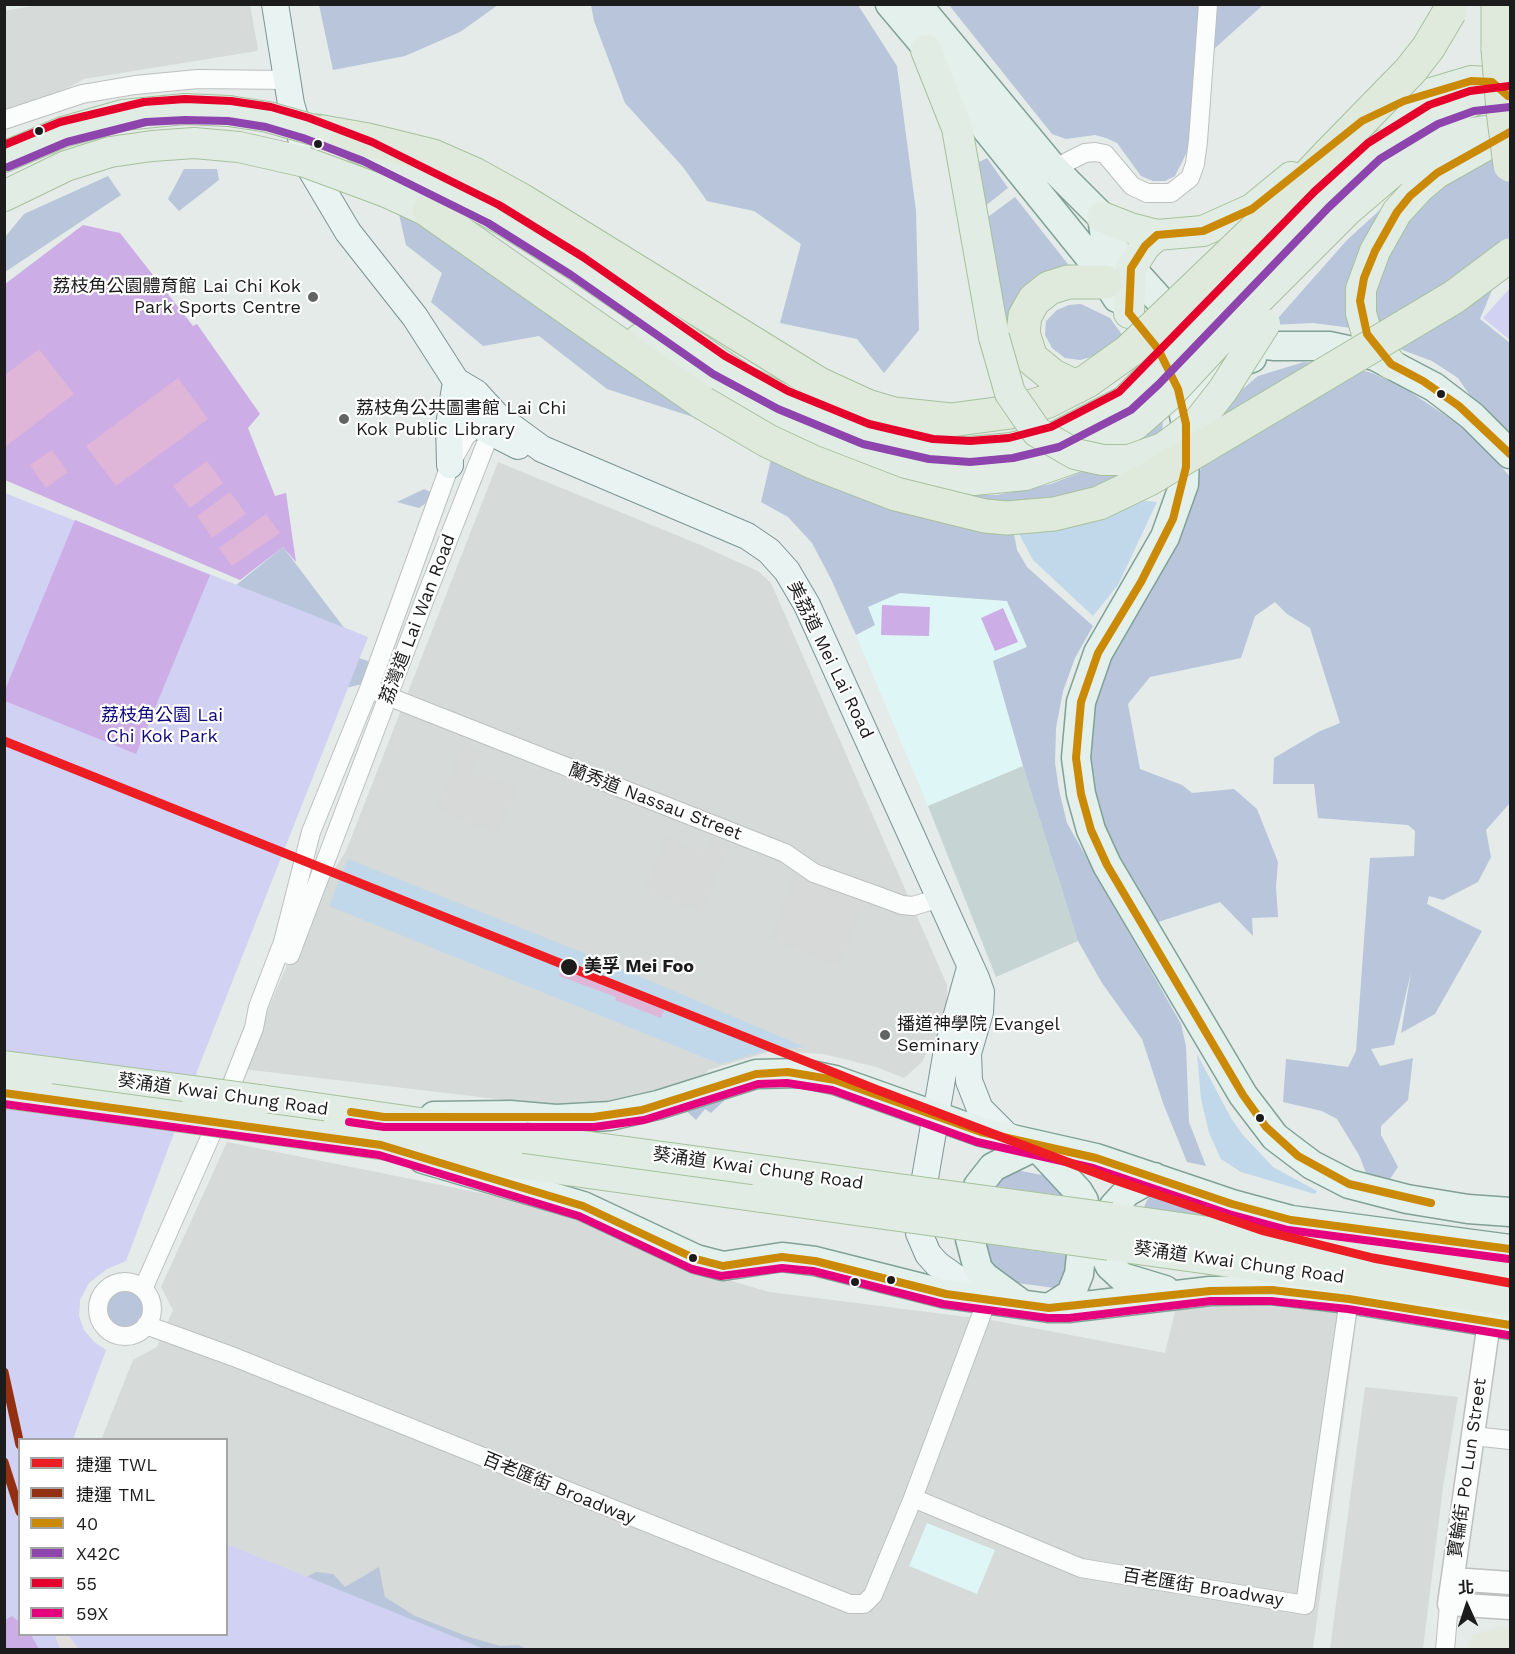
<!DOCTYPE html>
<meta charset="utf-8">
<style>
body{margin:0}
#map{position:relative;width:1515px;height:1654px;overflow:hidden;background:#e4ebe9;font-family:"Work Sans","Noto Sans TC",sans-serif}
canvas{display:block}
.frame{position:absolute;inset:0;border:6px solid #1c1c1c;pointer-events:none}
.legend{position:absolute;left:18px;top:1438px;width:210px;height:198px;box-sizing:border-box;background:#fff;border:2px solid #a4a4a4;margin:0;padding:8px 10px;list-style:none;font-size:18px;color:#1c1c1c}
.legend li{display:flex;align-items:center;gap:12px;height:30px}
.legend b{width:30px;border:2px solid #a4a4a4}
.north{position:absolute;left:1437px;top:1576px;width:60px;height:60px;-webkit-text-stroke:4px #fff;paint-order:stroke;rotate:357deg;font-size:16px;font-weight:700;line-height:24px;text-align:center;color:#1c1c1c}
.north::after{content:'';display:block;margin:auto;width:21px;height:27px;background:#1c1c1c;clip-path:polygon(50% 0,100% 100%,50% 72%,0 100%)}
</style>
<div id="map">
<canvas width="1515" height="1654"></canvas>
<div class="frame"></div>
<ul class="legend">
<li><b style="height:8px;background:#ed1d24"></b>捷運 TWL</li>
<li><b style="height:8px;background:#923011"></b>捷運 TML</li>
<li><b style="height:8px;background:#cb8a06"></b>40</li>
<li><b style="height:8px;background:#8e44ad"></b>X42C</li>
<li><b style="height:8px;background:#e4002b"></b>55</li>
<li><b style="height:8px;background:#e5007d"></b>59X</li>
</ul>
<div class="north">北</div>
</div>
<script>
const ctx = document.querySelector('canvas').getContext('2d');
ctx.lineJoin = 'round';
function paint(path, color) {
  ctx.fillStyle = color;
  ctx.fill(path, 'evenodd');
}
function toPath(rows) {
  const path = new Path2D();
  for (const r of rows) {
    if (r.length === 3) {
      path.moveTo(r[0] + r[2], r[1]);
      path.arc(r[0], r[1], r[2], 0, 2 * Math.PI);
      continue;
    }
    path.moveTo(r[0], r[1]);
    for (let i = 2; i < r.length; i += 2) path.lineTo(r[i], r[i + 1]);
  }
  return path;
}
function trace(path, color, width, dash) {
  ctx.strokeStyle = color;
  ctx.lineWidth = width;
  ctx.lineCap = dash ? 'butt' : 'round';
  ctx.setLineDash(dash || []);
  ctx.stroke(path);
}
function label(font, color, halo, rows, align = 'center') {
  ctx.font = font + ' "Work Sans","Noto Sans TC",sans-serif';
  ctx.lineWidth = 4.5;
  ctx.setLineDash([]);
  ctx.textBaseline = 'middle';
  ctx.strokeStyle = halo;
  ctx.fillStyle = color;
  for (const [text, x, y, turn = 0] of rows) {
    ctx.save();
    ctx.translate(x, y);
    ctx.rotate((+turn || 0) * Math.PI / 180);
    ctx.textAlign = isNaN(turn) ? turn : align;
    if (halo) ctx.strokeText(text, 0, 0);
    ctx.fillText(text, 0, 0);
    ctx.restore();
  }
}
paint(toPath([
 [44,4,250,5,258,49,257,51,84,79,54,95,5,111,4,11],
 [498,462,698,544,758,571,771,583,947,985,946,1017,922,1062,904,1078,876,1067,824,1054,772,1051,708,1070,704,1075,647,1096,565,1107,243,1069,313,903,346,851],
 [227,1142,540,1205,725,1279,769,1292,991,1320,1165,1353,1177,1303,1257,1298,1358,1309,1313,1649,483,1649,227,1544,226,1440,101,1440,133,1360,157,1347,173,1310,161,1287],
 [1365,1387,1458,1397,1443,1487,1423,1649,1330,1649]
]), '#d6dad8');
paint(toPath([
 [1498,1627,1510,1628,1510,1649,1467,1649,1468,1643,1474,1635]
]), '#e4e9dd');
paint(toPath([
 [900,593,1007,601,1027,647,994,661,1023,766,928,806,856,635,875,625,868,607],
 [927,1523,995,1550,977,1594,909,1566]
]), '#def6f5');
paint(toPath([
 [464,742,482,749,474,771,517,788,498,835,436,810],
 [665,836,704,851,710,837,729,845,703,913,644,891],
 [794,876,864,903,839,967,770,939]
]), '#d6d9d8');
paint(toPath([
 [1023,766,1078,941,996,977,928,806]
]), '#c6d5d4');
paint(toPath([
 [1129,499,1157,502,1118,585,1093,616,1033,560,1019,534],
 [348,859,611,964,804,1047,768,1050,720,1064,329,906],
 [1197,1054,1231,1118,1243,1135,1273,1167,1317,1191,1315,1194,1241,1172,1221,1159,1209,1133,1201,1099]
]), '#c1d8ea');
paint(toPath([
 [319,5,319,4,498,5,460,32,405,56,333,70],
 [591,5,858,5,897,66,916,211,919,330,884,373,857,339,780,323,801,244,754,211,707,201,683,167,625,103,594,21],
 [949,5,1263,5,1195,66,1196,134,1175,176,1165,181,1153,181,1141,176,1117,143,1106,138,1095,135,1066,139,1052,134],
 [1510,134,1510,247,1480,319,1510,343,1510,432,1471,397,1458,378,1432,361,1397,348,1382,330,1379,320,1352,328,1313,323,1272,325,1347,240,1403,189],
 [987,158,1008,188,980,210,971,166],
 [184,169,217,169,219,180,179,211,168,199],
 [108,176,121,195,5,272,5,237,24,214],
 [1015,197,1075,273,1007,330,983,223,988,217],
 [399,214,482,258,702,420,607,389,539,336,483,346,431,302,442,273,406,245],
 [1081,304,1110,318,1123,336,1095,356,1080,360,1065,358,1052,348,1045,335,1046,321,1057,310,1069,305],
 [1304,362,1351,367,1372,373,1403,387,1461,426,1492,455,1510,477,1510,803,1486,830,1491,857,1478,882,1443,900,1429,896,1427,904,1482,931,1435,1014,1401,1033,1411,972,1394,1045,1371,1049,1380,1066,1413,1058,1408,1100,1381,1126,1381,1135,1398,1167,1390,1179,1366,1173,1359,1155,1337,1119,1322,1111,1283,1102,1286,1059,1348,1067,1356,1051,1370,858,1414,856,1415,831,1408,825,1318,818,1314,784,1273,784,1274,758,1318,732,1340,723,1310,628,1287,614,1275,602,1255,616,1241,658,1150,677,1128,704,1140,769,1182,785,1192,793,1234,789,1257,809,1278,862,1276,887,1278,917,1252,918,1253,936,1220,902,1155,923,1115,855,1097,807,1088,765,1090,715,1105,665,1192,498,1212,431,1225,404,1258,376],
 [1163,415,1160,483,1014,534,1017,550,1027,567,1093,626,1075,658,1063,691,1056,728,1055,763,1059,790,1067,823,1181,1024,1186,1046,1189,1122,1206,1166,1187,1162,1163,1103,1142,1039,1102,983,1078,941,1023,766,993,661,1027,647,1007,601,900,593,868,607,875,625,856,635,831,579,812,543,788,517,761,502,773,451,940,495,997,495,1051,484,1092,468],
 [424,489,437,495,419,508,397,502],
 [283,547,354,641,347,654,368,661,366,683,334,691,230,590],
 [729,1096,711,1113,705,1109,696,1120,683,1108],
 [1016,1170,1047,1176,1073,1197,992,1186,1001,1174],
 [1156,1192,1280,1228,1143,1210,1147,1200],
 [981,1243,1072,1256,1065,1282,1055,1288,1017,1283,989,1266],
 [124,1310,21],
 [379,1567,385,1597,415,1616,466,1636,500,1646,518,1645,527,1649,406,1649,293,1584,316,1572,333,1574,345,1587]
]), '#b8c5db');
paint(toPath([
 [1510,288,1510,340,1483,318],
 [5,493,368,637,201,1061,126,1261,107,1269,89,1283,80,1300,79,1316,84,1330,94,1342,106,1350,73,1439,20,1440,20,1634,226,1634,227,1544,484,1649,5,1650]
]), '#d0d1f3');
paint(toPath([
 [83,225,120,233,193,326,197,324,260,414,248,428,275,496,286,493,296,562,283,547,240,580,5,480,5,284],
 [75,520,210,575,136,754,5,701,5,690],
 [882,605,930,607,929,636,881,635],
 [1003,608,1018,642,995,651,981,618],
 [12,1616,19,1622,20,1634,31,1635,39,1649,5,1649,5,1620]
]), '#ccade5');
paint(toPath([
 [55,1635,68,1635,79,1649,60,1649]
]), '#e4dfdf');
paint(toPath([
 [39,349,74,394,5,447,5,375],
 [178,378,208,419,116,486,86,446],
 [52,450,68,472,46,488,30,465],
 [207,461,223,483,190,508,173,486],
 [230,492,246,514,212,538,197,516],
 [266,514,280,533,232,566,219,548],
 [563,967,578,973,581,967,592,971,591,974,668,1001,661,1018,615,1000,616,997,559,976]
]), '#e0b6d8');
const minor = toPath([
 [4,120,82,94,135,85,198,79,286,80],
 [1045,173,1085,153,1095,152,1105,154,1132,186,1147,193,1171,193,1190,178,1195,164,1198,141,1208,4],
 [377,692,785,853,814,873,875,895,902,905,913,906,940,898],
 [290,955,426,596,494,423],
 [125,1309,27],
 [143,1289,216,1124,254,1028,258,1007,283,942,311,832,369,689,450,465,466,436,487,419],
 [146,1325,234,1357,850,1604,864,1604,873,1595,913,1498,987,1300],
 [1473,1436,1510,1440],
 [913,1498,1081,1568,1305,1605,1349,1299],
 [1445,1650,1449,1604]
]);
const tertiary = toPath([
 [1489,1322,1449,1604,1510,1608],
 [1453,1579,1510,1583]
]);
const secondary = toPath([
 [275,4,291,104,310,168,348,232,415,317,456,381,476,393,497,416,542,449,747,536,769,551,787,571,807,605,976,978,981,992,980,1012,968,1053,969,1081,980,1109,1006,1135,1016,1140],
 [456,381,464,413,477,425,518,446],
 [450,465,449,425,455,388],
 [925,1178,947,1050,970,968],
 [919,1233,928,1254,937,1264,987,1300]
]);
const primary = toPath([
 [890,4,966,94,987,130,1096,265,1117,298],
 [917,4,1053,168,1102,217,1105,237,1118,254,1165,306,1190,324],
 [1233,341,1275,346,1329,346,1375,356,1434,387,1472,416,1510,454],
 [1168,366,1178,389,1186,424,1184,484,1165,537,1098,653,1081,702,1076,758,1081,794,1091,830,1107,865,1243,1095,1275,1137,1312,1165,1349,1184,1407,1199,1468,1209,1510,1212],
 [1186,424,1208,380,1226,367,1252,358],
 [434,1116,510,1115,556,1119,610,1116,658,1105,756,1074,801,1073,835,1080,981,1132,1096,1158,1232,1204,1291,1220,1510,1249],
 [1036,1146,1078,1191,1084,1201],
 [423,1159,583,1206,696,1259,723,1266,782,1257,815,1261,946,1294,1049,1308,1068,1308,1210,1291,1272,1290,1349,1299,1510,1325],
 [978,1186,993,1167,1036,1146],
 [1114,1206,1127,1192,1154,1177],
 [970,1239,978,1269,985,1277,1019,1302],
 [1106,1258,1110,1266,1122,1277,1165,1290],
 [1049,1308,1071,1294,1079,1274,1081,1255]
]);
const trunk = toPath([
 [926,50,957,128,994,337],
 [1367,118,1404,101,1471,81,1492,82,1508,96],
 [357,147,426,178,505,221,577,266,742,379,818,417,866,434,941,451,970,452,1011,448,1055,437,1125,401],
 [4,157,63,132,123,115,185,109,229,111],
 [386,192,451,222],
 [4,196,66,166,110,152,152,146,194,143,239,147,305,162],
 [1102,217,1130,228,1157,235,1203,231,1252,209,1291,177],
 [1228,296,1322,199,1374,151,1421,120,1471,102],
 [1246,312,1349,209,1391,173,1439,144,1473,133,1510,127],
 [1129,313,1131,268,1145,246,1157,235],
 [640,339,717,391,776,424,841,451,924,474,974,480,1025,475,1085,454,1136,424],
 [1391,364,1367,334,1361,313,1361,289,1375,251,1397,212,1419,188,1437,173,1499,138],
 [4,1066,193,1091],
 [4,1093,50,1099],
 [260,1100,524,1138],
 [322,1136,761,1197],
 [1111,1218,1510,1275],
 [1109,1245,1510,1301]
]);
const motorway = toPath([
 [1498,49,1498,4],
 [317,131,368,140,433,156,474,174,521,200,819,384,867,406,894,414,951,420,1018,411,1048,401,1087,381,1129,351],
 [1276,210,1328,155],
 [429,211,703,403],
 [1076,387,1053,376,1031,358,1023,333,1025,316,1034,300,1049,288,1068,282,1105,282]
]);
trace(minor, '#bdc0bf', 20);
trace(tertiary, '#bdc0bf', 25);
trace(secondary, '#7c9495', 28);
trace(primary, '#81a196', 31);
trace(trunk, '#a6c19b', 32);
trace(motorway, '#a6c19b', 35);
trace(minor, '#fbfcfc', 18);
trace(tertiary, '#fbfcfc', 22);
trace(secondary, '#e9f3f2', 26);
trace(primary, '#e3f0eb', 28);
trace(trunk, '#e1ede4', 30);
trace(motorway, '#dfeadd', 33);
const trunkBridge = toPath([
 [229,111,268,117,317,131],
 [305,162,386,192],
 [994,337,1010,393,1037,432,1075,454,1103,460,1129,460,1163,448,1198,422,1223,390,1265,324],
 [1125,401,1228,296],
 [1136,424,1167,397,1246,312],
 [193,1091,260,1100],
 [50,1099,322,1136],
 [524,1138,1111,1218],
 [761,1197,1109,1245]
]);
const motorwayBridge = toPath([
 [1498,49,1503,111,1510,165],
 [1328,155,1410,71,1428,48,1450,11],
 [1129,351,1276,210],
 [703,403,768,441,813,462,896,494,985,516,1007,518,1054,514,1099,503,1149,479,1454,297,1510,255]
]);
trace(trunkBridge, '#a6c19b', 32, []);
trace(motorwayBridge, '#a6c19b', 35, []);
trace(trunkBridge, '#e1ede4', 30);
trace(motorwayBridge, '#dfeadd', 33);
trace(toPath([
 [1510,132,1437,173,1410,196,1397,212,1375,251,1364,278,1360,301,1367,334,1391,364,1423,381,1459,406,1510,454],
 [1129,313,1158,349,1178,389,1186,424,1186,467,1173,519,1141,582,1098,653,1081,702,1076,758,1081,794,1091,830,1107,865,1243,1095,1266,1127,1298,1156,1349,1184,1431,1203],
 [1129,313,1131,268,1145,246,1157,235,1203,231,1252,209,1362,121,1404,101,1471,81,1492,82,1508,96],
 [4,1093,381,1145,583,1206,696,1259,723,1266,782,1257,815,1261,946,1294,1049,1308,1210,1291,1272,1290,1349,1299,1510,1325],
 [351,1112,384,1117,593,1117,642,1110,756,1074,788,1072,835,1080,981,1132,1096,1158,1232,1204,1291,1220,1510,1249]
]), '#cb8a06', 8);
trace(toPath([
 [8,167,67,142,146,122,185,120,228,121,266,127,303,138,363,161,488,223,571,275,713,374,778,409,863,444,929,459,970,462,1013,458,1059,447,1131,410,1159,384,1329,207,1380,159,1438,124,1474,111,1510,107]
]), '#8e44ad', 8);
trace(toPath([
 [4,145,60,122,144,102,185,99,231,101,271,107,309,118,372,142,499,205,583,257,725,356,788,391,869,424,933,439,970,441,1009,438,1051,427,1119,392,1314,192,1368,143,1429,105,1470,91,1509,86]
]), '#e4002b', 8);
trace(toPath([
 [4,1104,379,1155,579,1216,692,1269,721,1276,782,1268,813,1271,943,1304,1048,1318,1069,1318,1211,1301,1271,1301,1348,1309,1508,1335],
 [349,1122,384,1127,594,1127,644,1120,758,1084,787,1083,832,1090,977,1142,1093,1168,1229,1214,1288,1230,1509,1259]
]), '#e5007d', 8);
trace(toPath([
 [4,741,875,1089,1112,1179,1264,1231,1373,1258,1510,1283]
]), '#ed1d24', 9);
trace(toPath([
 [4,1372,20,1445],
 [4,1462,20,1512]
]), '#923011', 9);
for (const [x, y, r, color] of [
 [39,131,5,"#1c1c1c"],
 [318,144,5,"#1c1c1c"],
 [313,297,6,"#626464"],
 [1441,394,5,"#1c1c1c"],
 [344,419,6,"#626464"],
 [569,967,9,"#1c1c1c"],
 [885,1035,6,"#626464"],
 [1260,1118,5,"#1c1c1c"],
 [693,1258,5,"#1c1c1c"],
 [891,1280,5,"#1c1c1c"],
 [855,1282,5,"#1c1c1c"]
]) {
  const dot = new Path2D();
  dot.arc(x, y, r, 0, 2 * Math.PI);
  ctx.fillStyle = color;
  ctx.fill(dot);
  trace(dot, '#fff', 2);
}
label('18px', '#1c1c1c', '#fff', [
 ["荔枝角公園體育館 Lai Chi Kok",301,287,"right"],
 ["Park Sports Centre",301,308,"right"],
 ["荔枝角公共圖書館 Lai Chi",356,409],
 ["Kok Public Library",356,430],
 ["播道神學院 Evangel",897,1025],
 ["Seminary",897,1046]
], 'left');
label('18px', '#1c1c1c', '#fff', [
 ["荔灣道 Lai Wan Road",418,619,-69],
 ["美荔道 Mei Lai Road",830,660,64],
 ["蘭秀道 Nassau Street",655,802,21],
 ["葵涌道 Kwai Chung Road",223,1095,8],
 ["葵涌道 Kwai Chung Road",758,1169,8],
 ["葵涌道 Kwai Chung Road",1239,1263,8],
 ["寶輪街 Po Lun Street",1468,1468,-82],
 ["百老匯街 Broadway",559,1489,22],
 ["百老匯街 Broadway",1203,1588,9]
]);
label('18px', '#0f077e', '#fff', [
 ["荔枝角公園 Lai",162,716],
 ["Chi Kok Park",162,737]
]);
label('bold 18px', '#1c1c1c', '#fff', [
 ["美孚 Mei Foo",584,967]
], 'left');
</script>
